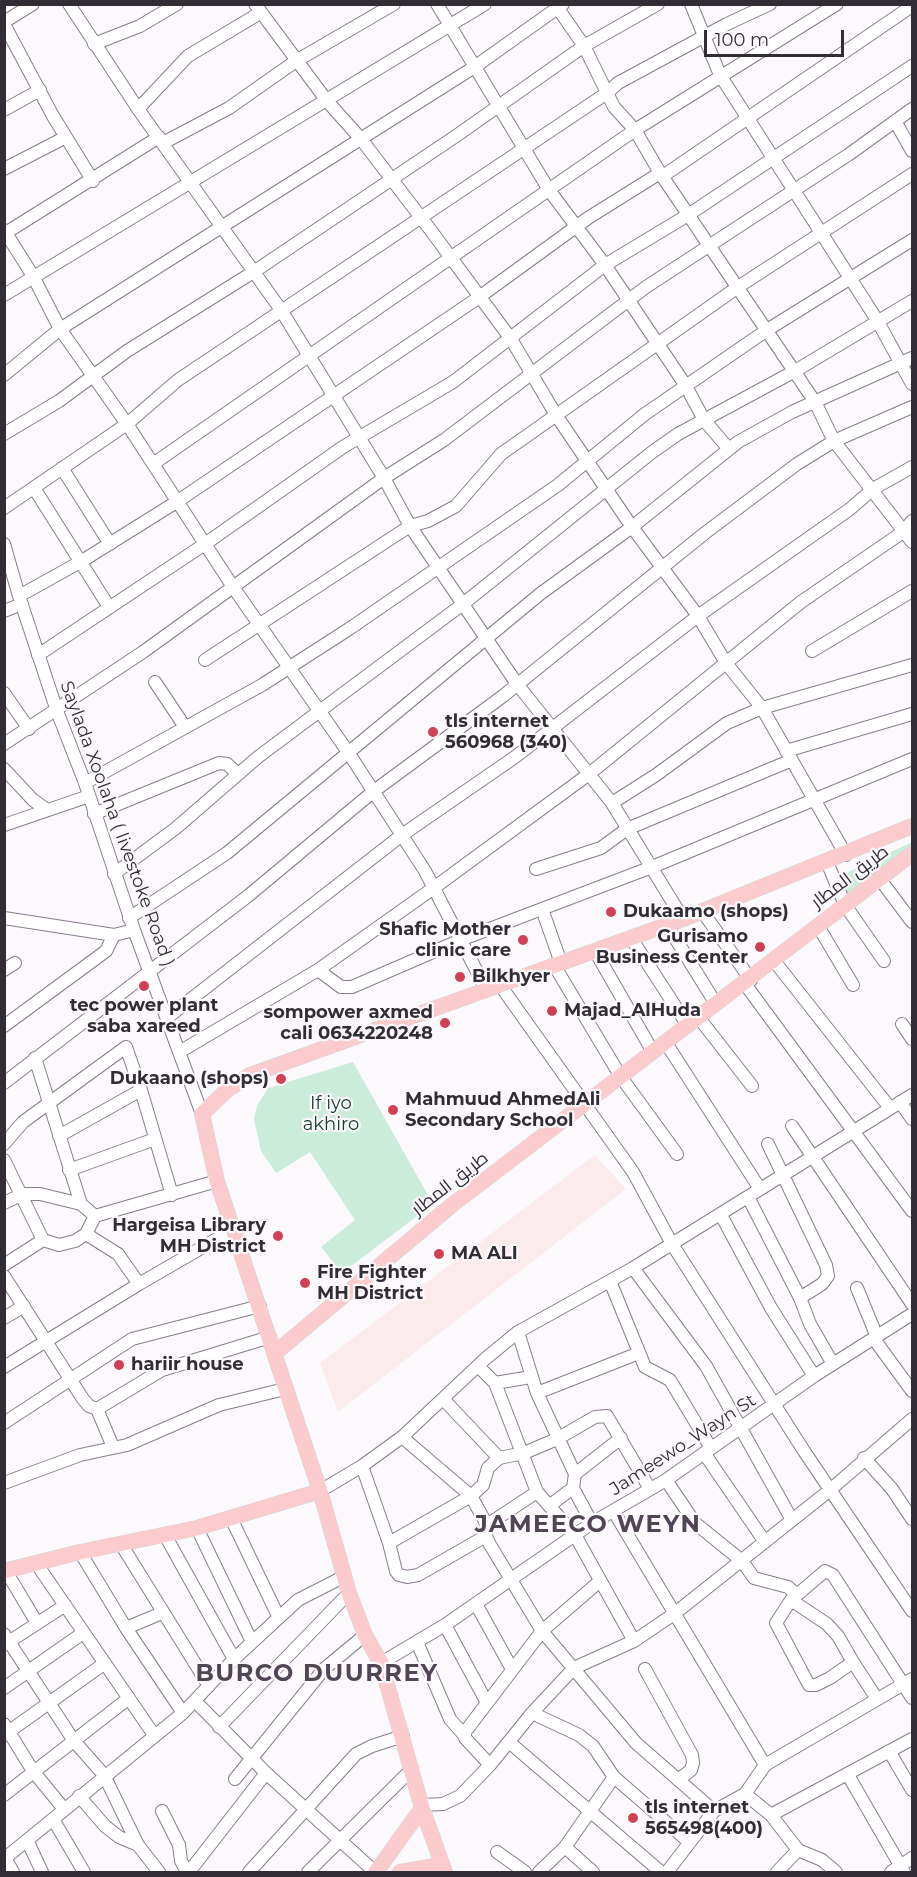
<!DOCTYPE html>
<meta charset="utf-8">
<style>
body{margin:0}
#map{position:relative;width:917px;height:1877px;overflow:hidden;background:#fcf9fd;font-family:Montserrat,sans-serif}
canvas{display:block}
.frame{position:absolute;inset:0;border:6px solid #322d34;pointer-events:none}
.scale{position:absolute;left:704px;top:30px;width:140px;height:27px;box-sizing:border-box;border:3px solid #322d34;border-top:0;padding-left:8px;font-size:18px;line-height:21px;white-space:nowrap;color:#322d34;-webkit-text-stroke:4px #fcf9fd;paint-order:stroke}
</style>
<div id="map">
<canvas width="917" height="1877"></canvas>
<div class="frame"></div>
<div class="scale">100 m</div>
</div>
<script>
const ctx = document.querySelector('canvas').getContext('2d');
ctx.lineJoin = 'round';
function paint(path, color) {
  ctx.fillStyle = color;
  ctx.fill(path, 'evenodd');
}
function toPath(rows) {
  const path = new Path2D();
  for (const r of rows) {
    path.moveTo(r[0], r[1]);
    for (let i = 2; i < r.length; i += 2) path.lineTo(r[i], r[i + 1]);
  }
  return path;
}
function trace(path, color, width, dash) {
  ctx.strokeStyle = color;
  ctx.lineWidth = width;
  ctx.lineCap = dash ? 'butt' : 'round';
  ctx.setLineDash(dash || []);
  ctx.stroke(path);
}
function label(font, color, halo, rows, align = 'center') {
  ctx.font = font + ' Montserrat,Cairo,sans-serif';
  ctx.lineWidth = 4.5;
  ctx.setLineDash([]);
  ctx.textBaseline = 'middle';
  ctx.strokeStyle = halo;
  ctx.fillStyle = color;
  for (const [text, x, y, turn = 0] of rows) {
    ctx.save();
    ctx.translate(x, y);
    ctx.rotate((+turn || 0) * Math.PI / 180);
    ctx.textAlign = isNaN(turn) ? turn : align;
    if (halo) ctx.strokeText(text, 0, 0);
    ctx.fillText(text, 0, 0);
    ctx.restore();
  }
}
paint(toPath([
 [595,1155,626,1189,338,1412,320,1363]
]), '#fcebed');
paint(toPath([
 [912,842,912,849,847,897,838,877],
 [353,1062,433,1204,342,1273,321,1247,355,1220,310,1152,276,1173,261,1151,254,1119,257,1106,268,1088]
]), '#cbebdb');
const minor = toPath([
 [69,4,138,109,281,310,384,478,410,526,517,684,612,803,683,919],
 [255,4,327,101,361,139,432,232,511,339,556,415,632,527,698,616,726,663,762,708,846,855],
 [437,4,549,190,605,265,686,386,704,420,729,449],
 [555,4,584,46,614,107,635,130,660,173,815,402,834,441,912,542],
 [691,4,720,75,877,320,912,384],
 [4,22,33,4],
 [4,24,53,116,93,181],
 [94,44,140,26,177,4],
 [138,109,188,56,260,13],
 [4,110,40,90],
 [895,121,912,151],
 [163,143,229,108,296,61,394,4],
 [4,169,66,137],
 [663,176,912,6],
 [4,230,33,276,60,329,127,424,233,587,348,752,425,871,486,989],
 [4,234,159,137],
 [4,295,485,4],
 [4,375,60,329,476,66,563,4],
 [4,434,59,401,127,351,255,271,456,136,584,46,658,4],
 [153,464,635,130,837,4],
 [62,468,110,544],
 [34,488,109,607],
 [4,508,127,424,178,380,607,93,618,83,727,24,770,4],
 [4,544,19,596,57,711,85,783,134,930,202,1114],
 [19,596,82,561,178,501,478,298,588,218,660,173],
 [4,611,22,604],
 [812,651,912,591],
 [38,655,205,544,343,447,453,382,605,265,688,215,912,66],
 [205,660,410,526,428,521,456,506,501,454,738,287,912,174],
 [155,682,185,727],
 [4,693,29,729],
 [4,744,143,652,384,478,444,440,646,287,848,155,912,109],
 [786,751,912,714],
 [4,769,33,800,47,810],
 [85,783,262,685,349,629,558,485,645,414,767,330,912,240],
 [612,803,656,775,727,723,762,708,912,665],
 [94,814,219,763,227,764,238,774],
 [4,825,89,796],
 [827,862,845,905,884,961],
 [536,869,601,848,627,829,792,760],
 [114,874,176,828,258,757,463,604,651,453,678,434,795,371,912,301],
 [879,878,912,922],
 [542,909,561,963],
 [702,911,751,980],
 [4,918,114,935,134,930],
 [129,918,227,853,540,594,632,527,738,442,792,412,912,358],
 [667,925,716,1004],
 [818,926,853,985],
 [631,938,688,1026],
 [595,951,653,1052],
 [775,962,890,1108],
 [554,965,621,1077,677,1154],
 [4,970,15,963],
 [318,970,341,987,352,987,463,939,652,867,912,759],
 [745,984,912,1211],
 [500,985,633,1172,672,1244,804,1451,912,1611],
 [168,1017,402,835,515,757,698,616,850,509,873,489,912,467],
 [699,1018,752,1086],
 [902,1024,912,1039],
 [4,1026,106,951,114,935],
 [666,1043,760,1189],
 [181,1051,318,970,435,887,589,774,801,602,903,532,912,521],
 [35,1058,81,1204],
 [4,1083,248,896,374,791,503,696,705,533,797,464,834,441,912,407],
 [900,1102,912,1119],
 [792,1126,912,1304],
 [59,1136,141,1090],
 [4,1144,23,1122,126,1047,141,1090,172,1195],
 [768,1144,826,1265,828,1276,822,1284,800,1298],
 [4,1160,43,1240],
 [69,1170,155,1139],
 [748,1197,800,1298,810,1324,833,1364],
 [4,1203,23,1194,40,1194,81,1204,95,1216],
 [721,1215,771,1308,814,1376],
 [86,1234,118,1254,139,1284],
 [4,1265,43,1240,59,1245,75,1241,86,1234,95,1216,217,1181],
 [633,1268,706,1366,792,1520],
 [4,1276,83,1399,89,1406,97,1409,162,1370,270,1337],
 [610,1281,645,1367,670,1380,711,1448],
 [857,1288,877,1337],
 [4,1318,24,1306],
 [518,1332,537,1393,575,1474,573,1488,592,1523],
 [874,1339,912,1391],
 [478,1366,495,1383,537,1492,575,1535,634,1641],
 [4,1367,139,1284,234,1229],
 [495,1383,531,1377],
 [537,1393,639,1353],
 [444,1400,499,1458,524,1453,557,1439,595,1417,607,1416,650,1489],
 [97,1409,113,1447],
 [4,1423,132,1339,260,1306],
 [402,1437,471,1496,487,1525,486,1536,489,1543,542,1631,636,1743,714,1811],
 [704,1453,765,1542],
 [864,1458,892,1489,912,1519],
 [362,1466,389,1543,471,1496,483,1485,488,1468,499,1458],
 [575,1474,621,1438],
 [666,1480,695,1523,742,1561,754,1578,788,1587,797,1595],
 [4,1483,80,1455,127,1445,219,1405,285,1389],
 [320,1491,362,1466,402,1437,485,1359,518,1332,633,1268,912,1095],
 [549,1506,573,1488],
 [614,1512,765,1765],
 [231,1518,279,1618],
 [487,1525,537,1492],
 [197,1528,252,1642],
 [165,1535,234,1659],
 [389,1543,396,1571,399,1575,407,1577,418,1575,486,1536],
 [121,1544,209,1686],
 [80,1552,126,1628,183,1713],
 [36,1563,154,1735],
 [6,1571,37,1623],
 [791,1600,827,1624,838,1636,853,1662,830,1678,816,1685,809,1685,776,1623,791,1600,825,1571,833,1575,912,1698],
 [476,1604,512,1669],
 [445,1625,486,1701],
 [126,1628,162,1613],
 [4,1634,74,1741,104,1775,138,1845,159,1872],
 [417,1642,450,1719,464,1735],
 [4,1645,64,1606],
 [853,1662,877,1699],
 [381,1663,445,1625,592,1523,666,1480,814,1376,912,1314],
 [645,1669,692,1755,693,1763,691,1770,678,1780],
 [4,1688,83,1633],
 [195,1701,266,1773,375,1872],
 [532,1713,579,1735,593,1746,614,1777,689,1842],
 [4,1724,33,1771,64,1809],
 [219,1727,349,1593],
 [4,1735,105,1663],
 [509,1742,661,1872],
 [889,1751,912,1790],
 [490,1765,465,1738,465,1732,542,1631,600,1581],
 [848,1775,904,1872],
 [235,1779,324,1669,365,1635],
 [745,1794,771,1815,798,1850,822,1860,836,1872],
 [4,1795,129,1698],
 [79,1796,105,1826,119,1837,138,1845],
 [422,1805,443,1804,460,1796,490,1765,532,1713,574,1668,634,1641,674,1614,830,1490,912,1419],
 [162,1811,179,1845,181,1861,187,1872],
 [771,1815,912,1739],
 [53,1819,84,1872],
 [27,1840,42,1872],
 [565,1847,593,1872],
 [497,1852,525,1872],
 [5,1858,13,1872],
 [4,1859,183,1713,234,1659,298,1600,345,1576],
 [189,1872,266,1773],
 [249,1872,356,1754,372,1746,403,1736],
 [308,1872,412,1769],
 [539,1872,565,1847,614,1777],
 [667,1872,714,1811,745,1794,765,1765,912,1679],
 [777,1872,798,1850],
 [891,1872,912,1858]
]);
const major = toPath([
 [275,1353,452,1205,912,854],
 [4,1571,80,1552,197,1528,320,1491],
 [376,1872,422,1808],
 [400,1872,441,1865],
 [445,1872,422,1808,381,1663,365,1635,349,1593,320,1491,217,1181,202,1114,227,1090,250,1075,683,919,912,826]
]);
trace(minor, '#897c8d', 14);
trace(major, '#d6d5d6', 16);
trace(minor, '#fff', 12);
trace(major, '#fbcbcd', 15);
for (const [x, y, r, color] of [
 [433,732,6,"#d14156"],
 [611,912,6,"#d14156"],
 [523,940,6,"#d14156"],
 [760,947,6,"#d14156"],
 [460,977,6,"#d14156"],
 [144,986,6,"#d14156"],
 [552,1011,6,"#d14156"],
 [445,1023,6,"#d14156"],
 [281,1079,6,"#d14156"],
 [393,1110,6,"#d14156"],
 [278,1236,6,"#d14156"],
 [439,1254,6,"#d14156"],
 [305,1283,6,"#d14156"],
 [119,1365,6,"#d14156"],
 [633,1818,6,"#d14156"]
]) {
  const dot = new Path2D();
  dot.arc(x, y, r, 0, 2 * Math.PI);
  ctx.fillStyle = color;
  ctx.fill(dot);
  trace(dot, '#fcf9fd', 2);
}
label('bold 18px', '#322d34', '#fcf9fd', [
 ["tls internet",445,722],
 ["560968 (340)",445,743],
 ["Dukaamo (shops)",623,912],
 ["Shafic Mother",511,930,"right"],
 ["clinic care",511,951,"right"],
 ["Gurisamo",748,937,"right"],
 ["Business Center",748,958,"right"],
 ["Bilkhyer",472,977],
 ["tec power plant",144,1006,"center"],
 ["saba xareed",144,1027,"center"],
 ["Majad_AlHuda",564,1011],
 ["sompower axmed",433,1013,"right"],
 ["cali 0634220248",433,1034,"right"],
 ["Dukaano (shops)",269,1079,"right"],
 ["Mahmuud AhmedAli",405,1100],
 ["Secondary School",405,1121],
 ["Hargeisa Library",266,1226,"right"],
 ["MH District",266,1247,"right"],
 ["MA ALI",451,1254],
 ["Fire Fighter",317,1273],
 ["MH District",317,1294],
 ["hariir house",131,1365],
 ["tls internet",645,1808],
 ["565498(400)",645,1829]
], 'left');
label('18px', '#322d34', '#fcf9fd', [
 ["Saylada Xoolaha ( livestoke Road )",117,824,70],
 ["طريق المطار",850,877,-37],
 ["طريق المطار",450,1184,-38],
 ["Jameewo_Wayn St",683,1445,-33]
]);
label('18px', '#103e2c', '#fcf9fd', [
 ["If iyo",331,1104],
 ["akhiro",331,1125]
]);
ctx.letterSpacing = '1.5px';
label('bold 24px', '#514555', '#fcf9fd', [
 ["JAMEECO WEYN",588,1525],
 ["BURCO DUURREY",317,1674]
]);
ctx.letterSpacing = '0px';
</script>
